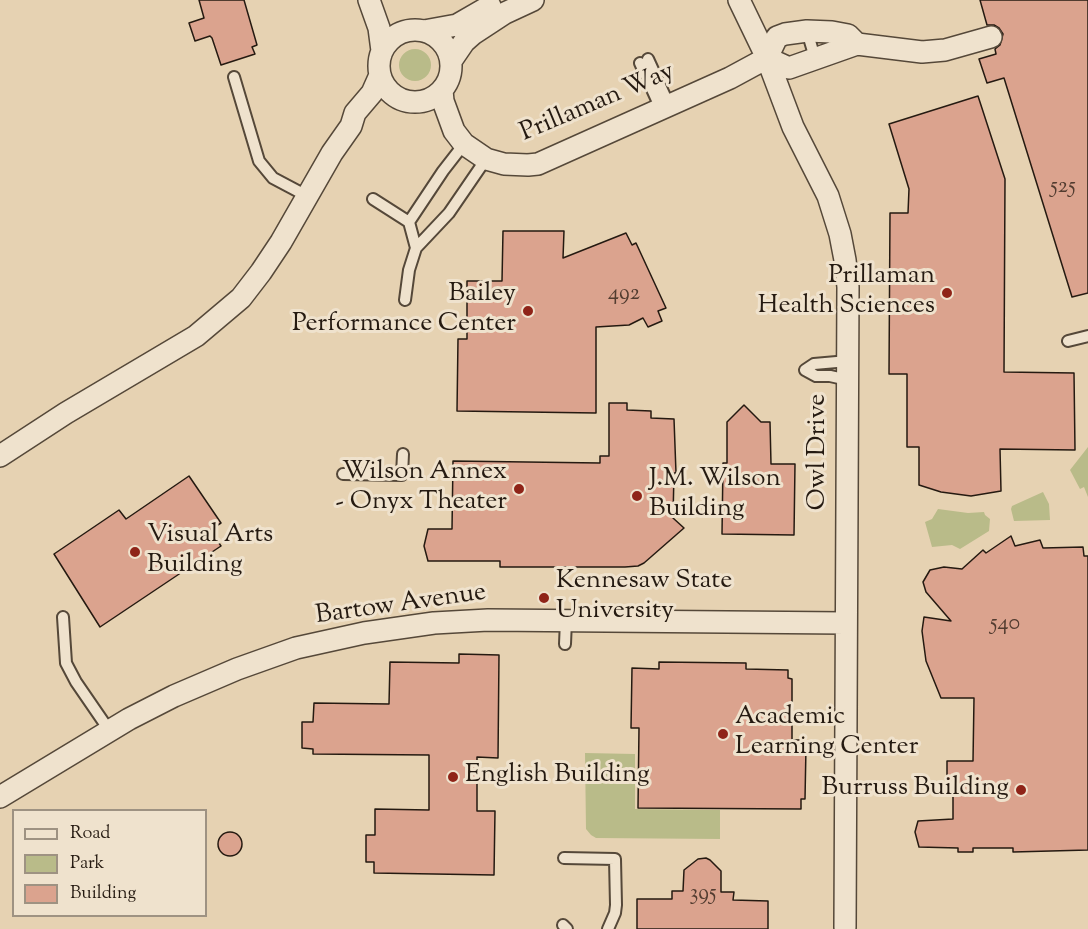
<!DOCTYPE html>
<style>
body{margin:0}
#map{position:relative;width:1088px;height:929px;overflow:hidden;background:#e6d2b2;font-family:"Sorts Mill Goudy",serif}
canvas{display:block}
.legend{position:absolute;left:12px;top:809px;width:195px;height:108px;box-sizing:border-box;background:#efe2cd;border:2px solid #9e9282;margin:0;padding:8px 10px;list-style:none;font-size:18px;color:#251a11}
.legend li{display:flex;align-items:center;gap:12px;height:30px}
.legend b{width:30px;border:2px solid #9e9282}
</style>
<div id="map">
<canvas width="1088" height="929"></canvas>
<ul class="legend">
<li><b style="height:8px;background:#efe2cd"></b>Road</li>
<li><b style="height:16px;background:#b9bb89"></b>Park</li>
<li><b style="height:16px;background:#dba38e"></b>Building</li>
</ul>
</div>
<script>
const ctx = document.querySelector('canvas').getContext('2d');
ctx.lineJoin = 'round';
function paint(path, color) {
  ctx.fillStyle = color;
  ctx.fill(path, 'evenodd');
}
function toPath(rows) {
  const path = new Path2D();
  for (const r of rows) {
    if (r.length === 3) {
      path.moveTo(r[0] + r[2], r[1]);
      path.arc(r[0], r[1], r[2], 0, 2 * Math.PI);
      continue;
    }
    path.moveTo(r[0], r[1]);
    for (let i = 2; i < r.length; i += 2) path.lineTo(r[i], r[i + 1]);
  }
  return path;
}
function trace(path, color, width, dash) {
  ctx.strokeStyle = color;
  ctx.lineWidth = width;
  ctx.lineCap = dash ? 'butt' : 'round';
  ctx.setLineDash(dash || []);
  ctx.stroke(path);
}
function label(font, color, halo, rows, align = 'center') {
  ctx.font = font + ' "Sorts Mill Goudy",serif';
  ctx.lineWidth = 6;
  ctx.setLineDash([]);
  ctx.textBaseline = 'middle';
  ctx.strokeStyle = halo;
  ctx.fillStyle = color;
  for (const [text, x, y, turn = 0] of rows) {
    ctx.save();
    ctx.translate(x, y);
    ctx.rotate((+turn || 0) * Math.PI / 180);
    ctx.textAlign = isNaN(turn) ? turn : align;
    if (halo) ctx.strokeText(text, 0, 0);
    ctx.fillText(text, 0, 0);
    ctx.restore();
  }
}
paint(toPath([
 [415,65,16],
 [1088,447,1088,497,1084,487,1080,489,1070,470],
 [1043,492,1049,504,1050,520,1014,521,1011,509,1012,506],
 [938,509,968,513,984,512,985,515,990,519,989,531,960,549,952,545,932,547,925,522,932,519],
 [585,753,635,754,635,809,720,810,720,839,596,838,591,835,586,829]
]), '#b9bb89');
const building = toPath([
 [199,0,244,0,257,45,252,47,255,54,221,65,212,38,210,36,195,41,189,23,204,18,199,0],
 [980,0,1088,0,1088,293,1072,297,1004,78,987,83,979,59,996,54,995,49,1000,45,1003,34,999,28,994,25,987,25,980,0],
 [978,96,1005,179,1004,372,1074,373,1075,450,1000,449,1001,491,971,496,941,492,919,485,919,447,907,447,907,374,889,374,890,213,908,213,909,189,889,124,978,96],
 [503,231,564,231,563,258,626,233,632,245,636,243,666,308,658,311,662,321,648,327,643,318,629,325,596,327,596,413,457,411,458,339,467,339,467,281,502,281,503,231],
 [609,403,627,403,627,410,651,411,651,418,674,419,676,473,674,473,673,518,684,528,644,563,638,566,625,567,500,567,500,561,428,561,424,546,428,529,452,529,453,461,600,463,600,456,609,456,609,403],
 [744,405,761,422,770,422,771,464,795,464,794,535,722,534,723,463,727,463,727,422,744,405],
 [189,476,221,523,210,530,221,546,100,627,54,554,119,510,126,519,189,476],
 [1011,536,1015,546,1040,540,1043,548,1083,547,1084,556,1088,556,1088,850,1013,852,1013,848,973,848,973,852,958,852,958,848,919,847,915,832,918,821,953,819,953,784,947,783,947,761,973,761,974,698,941,698,926,661,922,631,924,617,951,621,926,592,923,582,930,570,944,567,962,569,983,550,986,553,1011,536],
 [459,654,499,655,498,758,477,757,477,811,495,811,494,875,374,873,374,862,366,862,366,835,375,835,375,809,429,810,429,755,313,754,313,749,302,748,302,722,313,722,314,703,389,704,390,662,459,663,459,654],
 [659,662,746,663,746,669,788,670,788,678,792,679,792,740,803,740,803,747,806,747,805,799,801,799,801,809,638,808,639,728,631,728,632,668,659,669,659,662],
 [230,844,12],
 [706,858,710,860,721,871,721,892,734,892,733,900,768,901,768,929,637,929,637,899,672,899,672,891,683,891,684,870,698,859,706,858]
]);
paint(building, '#dba38e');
trace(building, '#251a11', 1.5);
const service = toPath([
 [807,31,815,58],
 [648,59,669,105],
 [640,63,661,109],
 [234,77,259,161,273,178,307,196],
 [373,199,409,222,443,171,464,144],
 [409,222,416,248],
 [405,300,409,270,416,248,449,213,486,159],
 [1068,341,1088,336],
 [848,361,814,364,805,370,816,376,830,376,848,380],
 [343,474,402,475,403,454],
 [63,617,66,663,76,682,109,730],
 [565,644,566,620],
 [564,858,615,859,616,905,615,913,608,929],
 [563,925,567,929]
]);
const minor = toPath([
 [369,0,379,28,382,51],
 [739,0,767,58,793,127,828,196,840,234,845,260,848,287,845,927],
 [415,66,36],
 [424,31,457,25,490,6],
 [767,58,789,68,857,44,922,52,945,50,991,37],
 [767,58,777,37,785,34,807,31,832,32,848,35,857,44],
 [451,61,464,42,473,34,505,13,533,0],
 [442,90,443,101,454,131,464,144,486,159,504,164,528,165,538,164,730,78,767,58],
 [0,456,66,413,196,336,241,298,261,272,281,242,332,153,351,126,355,113,372,93,380,75],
 [0,797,129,719,174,696,237,669,296,648,364,633,434,623,488,620,845,623]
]);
trace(service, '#554839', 14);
trace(minor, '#554839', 24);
trace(service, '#efe2cd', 10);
trace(minor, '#efe2cd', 21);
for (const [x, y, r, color] of [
 [947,293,6,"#8f2418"],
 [528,311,6,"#8f2418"],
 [519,489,6,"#8f2418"],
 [637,496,6,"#8f2418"],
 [135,552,6,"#8f2418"],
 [544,598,6,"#8f2418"],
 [723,734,6,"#8f2418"],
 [453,777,6,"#8f2418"],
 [1021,790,6,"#8f2418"]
]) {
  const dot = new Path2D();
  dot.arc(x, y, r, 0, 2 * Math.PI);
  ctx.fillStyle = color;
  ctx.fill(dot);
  trace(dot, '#efe2cd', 2);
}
label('22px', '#523c30', null, [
 ["525",1063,188],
 ["492",624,295],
 ["540",1005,625],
 ["395",703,895]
]);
label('26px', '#251a11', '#efe2cd', [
 ["Prillaman Way",598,104,-23],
 ["Owl Drive",820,452,-90],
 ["Bartow Avenue",401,606,-8]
]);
label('26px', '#251a11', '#efe2cd', [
 ["Prillaman",935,278,"right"],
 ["Health Sciences",935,308,"right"],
 ["Bailey",516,296,"right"],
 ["Performance Center",516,326,"right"],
 ["Wilson Annex",507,474,"right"],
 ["- Onyx Theater",507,504,"right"],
 ["J.M. Wilson",649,481],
 ["Building",649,511],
 ["Visual Arts",147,537],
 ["Building",147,567],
 ["Kennesaw State",556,583],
 ["University",556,613],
 ["Academic",735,719],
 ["Learning Center",735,749],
 ["English Building",465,777],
 ["Burruss Building",1009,790,"right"]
], 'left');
</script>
